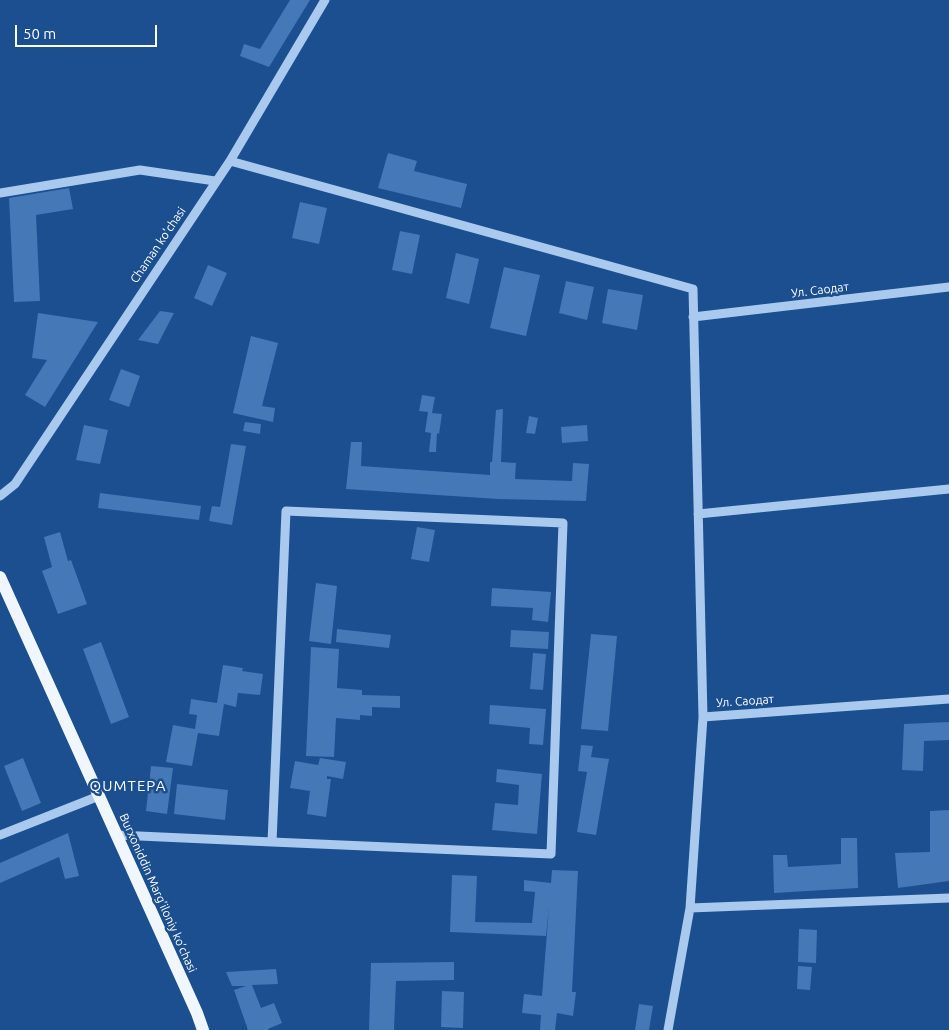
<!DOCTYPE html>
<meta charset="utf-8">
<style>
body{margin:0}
#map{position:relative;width:949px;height:1030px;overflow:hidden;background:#1b4f8f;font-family:Ubuntu,sans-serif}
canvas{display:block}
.scale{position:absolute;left:15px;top:25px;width:142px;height:22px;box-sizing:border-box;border:2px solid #fff;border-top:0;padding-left:6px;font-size:15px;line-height:18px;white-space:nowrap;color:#fff;-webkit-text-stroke:4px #1b4f8f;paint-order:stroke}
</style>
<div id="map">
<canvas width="949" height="1030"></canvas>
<div class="scale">50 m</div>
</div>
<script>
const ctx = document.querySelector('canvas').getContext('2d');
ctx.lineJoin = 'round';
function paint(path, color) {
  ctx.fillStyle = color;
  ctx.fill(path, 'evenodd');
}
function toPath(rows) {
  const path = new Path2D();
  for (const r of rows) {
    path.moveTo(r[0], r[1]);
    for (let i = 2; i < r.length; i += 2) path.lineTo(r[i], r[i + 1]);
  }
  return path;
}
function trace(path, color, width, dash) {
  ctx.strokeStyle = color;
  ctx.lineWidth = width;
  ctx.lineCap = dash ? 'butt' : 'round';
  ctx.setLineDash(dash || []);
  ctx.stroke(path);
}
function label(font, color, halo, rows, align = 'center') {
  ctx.font = font + ' Ubuntu,sans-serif';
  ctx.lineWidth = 5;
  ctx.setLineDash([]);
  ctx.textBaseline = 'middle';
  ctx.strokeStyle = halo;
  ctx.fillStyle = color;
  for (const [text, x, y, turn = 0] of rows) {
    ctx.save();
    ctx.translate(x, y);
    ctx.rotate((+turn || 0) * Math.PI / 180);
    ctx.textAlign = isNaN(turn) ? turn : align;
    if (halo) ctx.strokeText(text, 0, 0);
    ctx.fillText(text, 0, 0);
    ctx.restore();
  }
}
paint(toPath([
 [290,0,310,0,269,67,240,56,244,44,260,49],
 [388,153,417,161,414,171,467,184,461,208,378,188],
 [69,188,73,209,36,215,40,301,14,302,9,198],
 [300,202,327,208,319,244,292,238],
 [400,231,420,235,412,274,392,270],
 [456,253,479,259,469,304,446,298],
 [208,265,227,273,212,306,194,298],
 [504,267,540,275,526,336,490,328],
 [566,281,594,287,587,320,559,313],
 [608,289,643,295,637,330,602,323],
 [160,311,174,313,158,344,138,340],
 [38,313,98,322,45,407,25,395,47,360,32,358],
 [251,336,278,343,262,406,275,408,273,422,233,413],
 [121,369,140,376,129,407,109,400],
 [422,395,435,397,432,413,442,414,439,434,437,433,436,452,429,452,431,433,425,432,428,412,419,411],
 [503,409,501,462,516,463,515,479,572,481,573,463,589,464,586,501,498,499,346,489,351,442,362,442,361,466,490,475,490,462,492,462,496,410],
 [529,416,538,418,535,434,526,433],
 [245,422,261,424,260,434,243,431],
 [84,425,108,430,100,464,76,460],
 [587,425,588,441,562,443,561,427],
 [231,444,246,446,232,525,209,521,212,506,220,507],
 [100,493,201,506,199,520,98,508],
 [417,527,435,530,429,562,411,559],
 [60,532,68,561,71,560,87,604,58,614,42,571,52,567,44,537],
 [316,583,337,586,331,644,309,641],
 [492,588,551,592,548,622,532,620,533,608,491,606],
 [337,629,391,635,389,648,336,642],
 [511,630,549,632,548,649,510,647],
 [591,634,617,636,608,731,581,729],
 [101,642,129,717,111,724,83,649],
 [311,647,339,649,337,688,362,690,362,695,400,696,400,708,372,707,372,716,360,715,360,720,336,718,334,757,306,756],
 [533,653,546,654,543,690,530,689],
 [223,665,243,668,242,671,263,674,260,695,238,693,236,707,224,704,219,736,198,733,192,766,166,762,173,725,195,729,197,715,189,714,191,699,217,703],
 [490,705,546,709,543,745,529,744,530,728,489,724],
 [949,722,949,740,924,741,923,771,902,770,904,724],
 [581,745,593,746,591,757,609,759,596,835,577,832,587,772,578,771],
 [23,758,41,803,22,811,4,766],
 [320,758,346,762,343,779,327,776,327,779,331,779,326,817,307,814,310,791,290,788,295,761,318,765],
 [151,766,173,768,167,814,146,811],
 [497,769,542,774,537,834,492,830,495,803,518,805,519,785,496,782],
 [177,784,228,790,225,820,174,814],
 [949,810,949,881,898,888,895,853,930,852,930,811],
 [68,833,79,876,65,879,59,857,0,883,0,863],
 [841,838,857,838,858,888,774,893,773,855,787,855,788,867,841,864],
 [552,870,578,871,572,992,576,992,573,1016,557,1013,555,1030,540,1030,541,1015,522,1013,524,994,542,996,549,907,546,936,450,932,452,875,477,876,475,922,532,923,535,892,524,891,524,880,551,883],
 [799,929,817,930,816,963,798,962],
 [454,962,454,980,396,981,394,1030,369,1030,371,963],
 [798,966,812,967,810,990,797,989],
 [276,969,278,984,252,985,261,1008,274,1003,282,1023,268,1029,269,1030,248,1030,234,990,246,986,232,986,226,972],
 [442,991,464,992,463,1028,441,1027],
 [639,1004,653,1006,649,1030,635,1030]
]), '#4478b7');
trace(toPath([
 [230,161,693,289,703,717],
 [0,193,140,170,215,181],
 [693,317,949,287],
 [0,496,15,484,230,161,325,0],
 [698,514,949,489],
 [0,835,99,796],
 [117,835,272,842,551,854,563,523,286,511,272,842],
 [690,908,703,717,949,699],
 [668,1030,690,908,949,898]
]), '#a9c9ee', 9);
trace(toPath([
 [0,577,197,1013,203,1030]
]), '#f0f6ff', 12);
label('12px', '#fff', '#1b4f8f', [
 ["Chaman ko'chasi",158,245,-56],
 ["Ул. Саодат",820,290,-7],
 ["Ул. Саодат",745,701,-4],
 ["Burxoniddin Marg’iloniy ko’chasi",158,893,66]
]);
ctx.letterSpacing = '1px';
label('15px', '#fff', '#1b4f8f', [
 ["QUMTEPA",128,786]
]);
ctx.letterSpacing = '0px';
</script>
